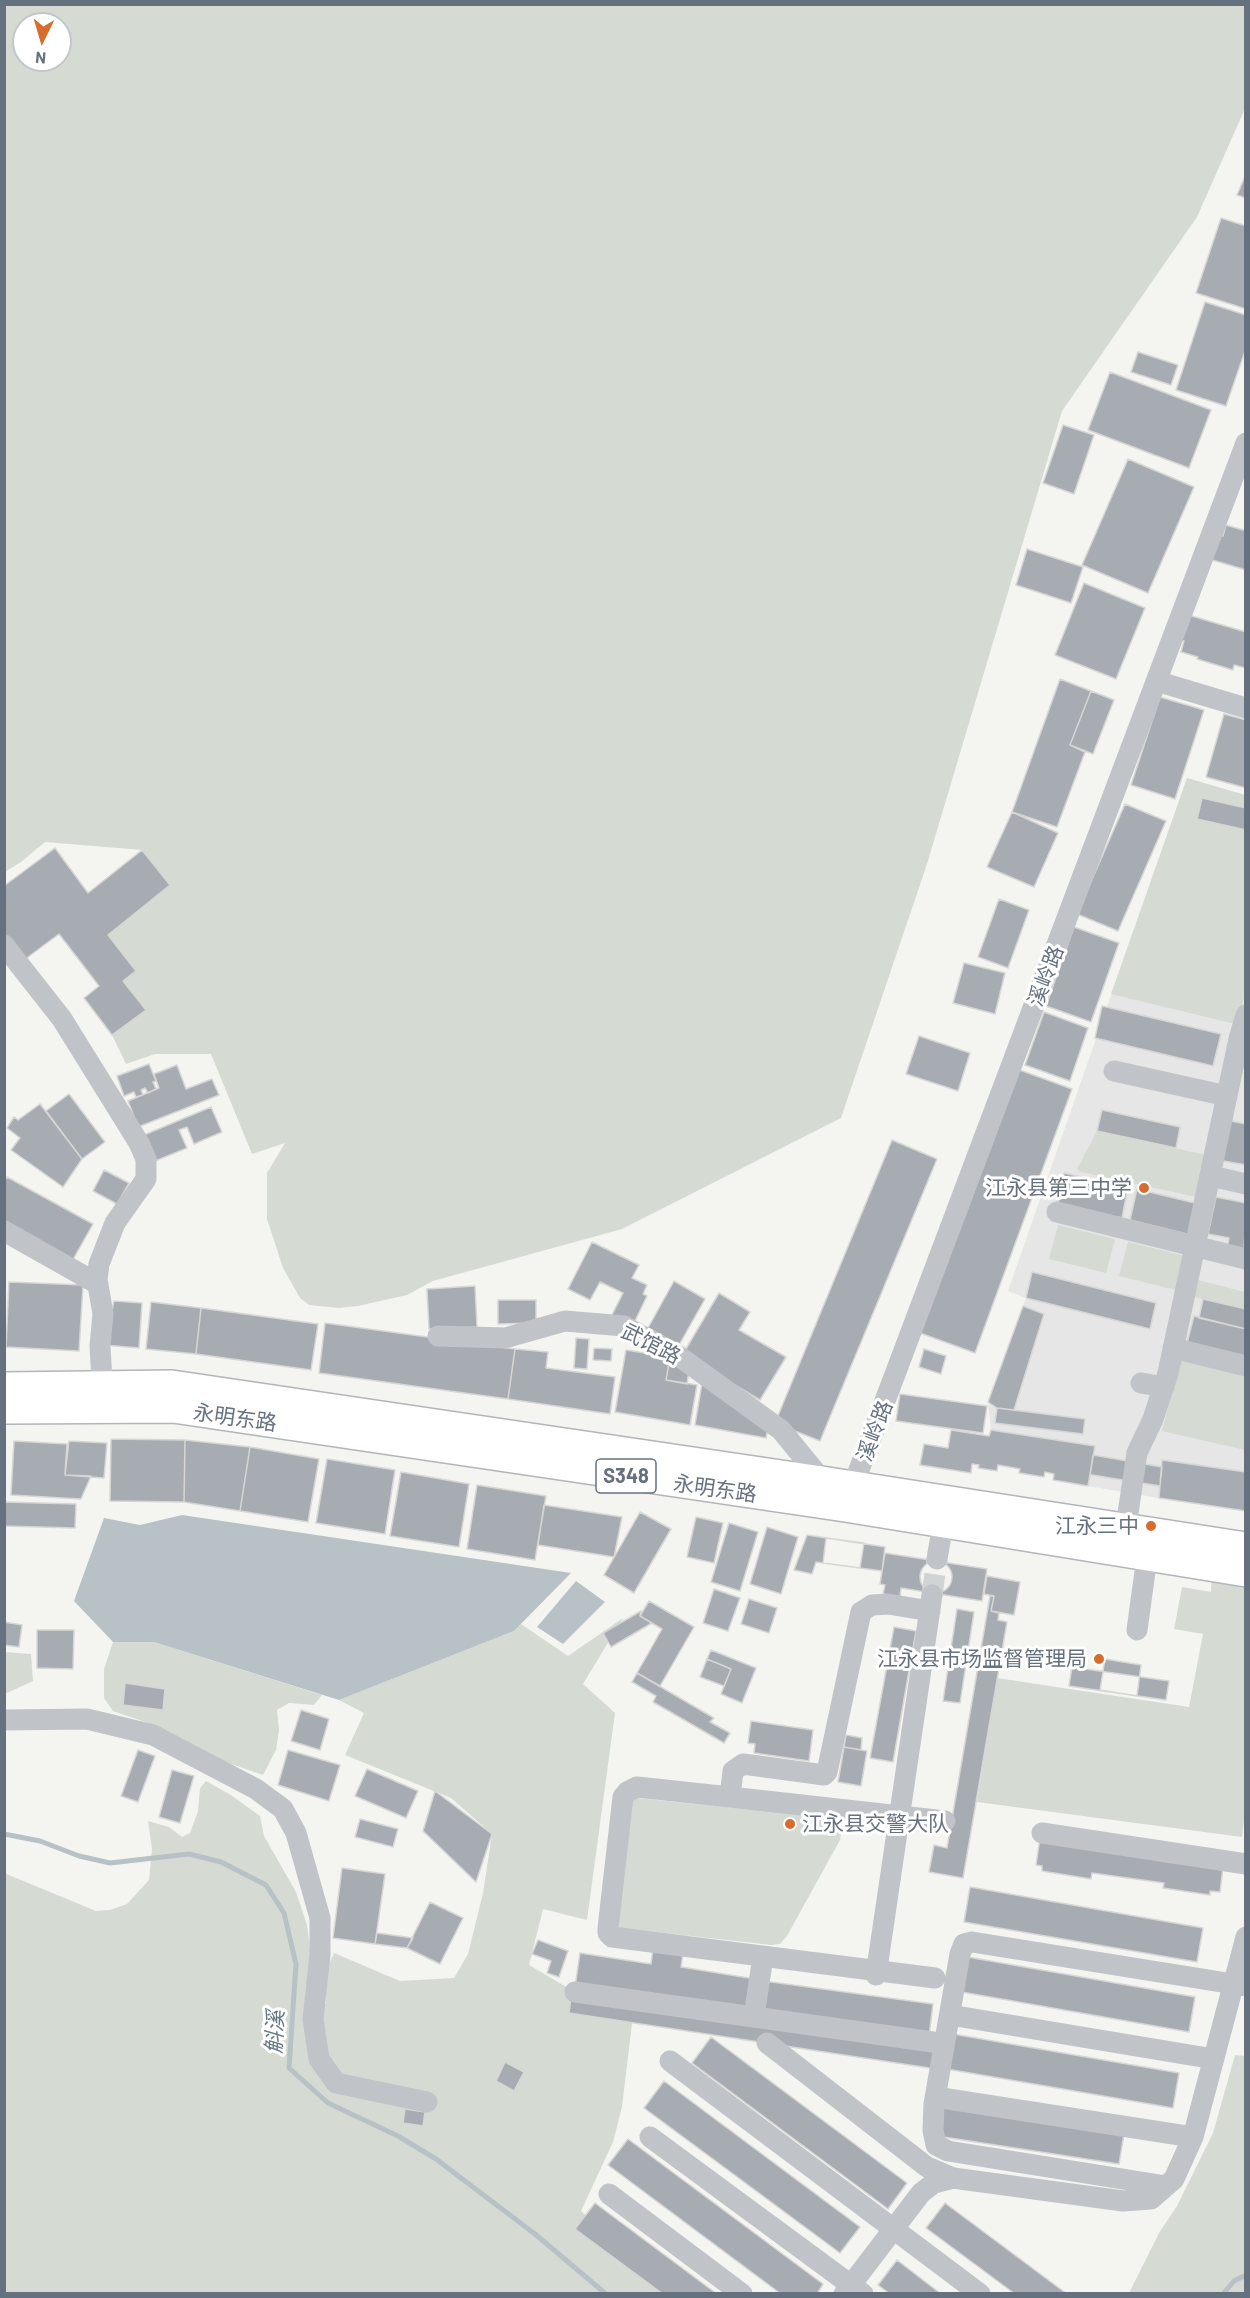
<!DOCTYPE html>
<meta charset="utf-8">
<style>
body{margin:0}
#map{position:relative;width:1250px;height:2298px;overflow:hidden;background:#f4f5f1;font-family:Barlow,sans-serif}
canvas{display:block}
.frame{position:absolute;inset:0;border:6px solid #667180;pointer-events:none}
.north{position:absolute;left:12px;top:12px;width:60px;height:60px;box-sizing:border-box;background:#fff;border:2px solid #c2c6cc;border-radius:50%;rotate:185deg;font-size:16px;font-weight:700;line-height:24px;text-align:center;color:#667180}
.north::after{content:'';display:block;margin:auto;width:21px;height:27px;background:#d76c2f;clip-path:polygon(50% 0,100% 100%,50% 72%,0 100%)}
</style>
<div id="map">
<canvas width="1250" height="2298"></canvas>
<div class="frame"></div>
<div class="north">N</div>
</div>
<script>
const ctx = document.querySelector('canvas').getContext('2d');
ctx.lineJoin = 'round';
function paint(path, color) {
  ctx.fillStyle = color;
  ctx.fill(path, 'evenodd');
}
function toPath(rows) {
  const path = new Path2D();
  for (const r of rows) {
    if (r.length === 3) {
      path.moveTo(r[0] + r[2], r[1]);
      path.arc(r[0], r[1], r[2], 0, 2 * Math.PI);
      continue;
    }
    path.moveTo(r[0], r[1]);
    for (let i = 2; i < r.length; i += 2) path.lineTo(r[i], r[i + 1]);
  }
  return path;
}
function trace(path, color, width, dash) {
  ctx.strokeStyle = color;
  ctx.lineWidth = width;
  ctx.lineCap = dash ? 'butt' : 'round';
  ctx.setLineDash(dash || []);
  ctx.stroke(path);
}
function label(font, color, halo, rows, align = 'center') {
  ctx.font = font + ' Barlow,"Noto Sans SC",sans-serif';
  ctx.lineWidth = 6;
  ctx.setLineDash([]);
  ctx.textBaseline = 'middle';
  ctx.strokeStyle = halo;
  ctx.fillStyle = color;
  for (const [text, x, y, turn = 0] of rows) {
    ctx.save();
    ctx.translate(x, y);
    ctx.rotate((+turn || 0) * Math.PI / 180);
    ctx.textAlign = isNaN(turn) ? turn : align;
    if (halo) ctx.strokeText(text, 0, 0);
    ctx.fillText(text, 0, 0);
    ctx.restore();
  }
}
paint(toPath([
 [1187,778,1245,795,1245,1472,1163,1460,1159,1498,1088,1486,1094,1446,991,1430,988,1402,1026,1298,1008,1291]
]), '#e5e6e5');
paint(toPath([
 [5,5,1245,5,1246,104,1243,113,1197,217,1062,411,927,864,841,1118,622,1229,433,1281,407,1295,358,1306,339,1308,309,1305,300,1298,283,1268,267,1219,267,1173,285,1143,252,1154,211,1054,155,1054,126,1064,112,1035,146,1010,123,981,136,971,108,935,169,885,142,850,45,842,21,862,5,872],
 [24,24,60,24,60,60,24,60],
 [1187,778,1245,795,1246,989,1239,1019,1231,1023,1111,994],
 [1097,1131,1211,1156,1196,1197,1081,1172,1077,1169],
 [1058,1225,1115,1239,1106,1273,1049,1259],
 [1128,1242,1185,1256,1176,1290,1119,1276],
 [1198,1280,1245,1292,1245,1309,1194,1297],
 [1182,1351,1245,1366,1245,1450,1162,1431],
 [1212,1567,1245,1573,1246,1804,1242,1837,977,1802,997,1678,1189,1707,1203,1634,1174,1629,1182,1587,1211,1592],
 [623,1618,583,1684,615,1713,587,1920,543,1909,529,1965,575,1992,570,2013,632,2023,622,2107,613,2142,581,2211,679,2293,5,2293,4,1873,96,1911,110,1910,127,1904,149,1880,152,1849,148,1821,169,1827,182,1837,190,1833,198,1811,200,1788,206,1781,231,1795,260,1816,264,1836,296,1892,307,1925,311,1956,305,1996,326,2004,325,1973,334,1953,400,1981,454,1978,468,1954,483,1893,492,1834,451,1798,345,1755,364,1713,339,1700,514,1631,521,1624,568,1656],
 [113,1642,154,1642,322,1695,314,1705,289,1703,277,1710,279,1730,276,1750,263,1775,217,1759,145,1722,113,1711,104,1698,104,1669],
 [4,1652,31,1654,33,1681,5,1694],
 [637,1798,835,1818,843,1820,842,1830,840,1840,787,1936,780,1944,771,1945,620,1928,615,1920,630,1802],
 [1235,2055,1245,2056,1245,2293,1129,2293,1159,2233,1177,2206,1213,2133]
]), '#d5dbd3');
paint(toPath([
 [182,1515,571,1573,514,1631,339,1700,154,1642,113,1642,74,1601,104,1518,140,1525],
 [576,1581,605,1602,563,1644,537,1627]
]), '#b8c1c6');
trace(toPath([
 [4,1834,40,1841,79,1856,110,1863,189,1854,221,1862,266,1885,284,1913,296,1964,289,2068,328,2103,398,2136,436,2159,535,2234,606,2294],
 [1223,2294,1234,2281,1246,2275]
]), '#b8c1c6', 5);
const building = toPath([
 [1246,174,1246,198,1237,195,1246,174],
 [1221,218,1246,226,1246,309,1196,293,1221,218],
 [1205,302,1246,315,1246,348,1226,406,1176,390,1205,302],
 [1138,352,1178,365,1171,385,1131,372,1138,352],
 [1110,372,1211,410,1189,468,1088,430,1110,372],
 [1063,425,1094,435,1074,494,1043,483,1063,425],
 [1128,459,1194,487,1148,593,1082,565,1128,459],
 [1226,525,1243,530,1246,529,1246,570,1209,559,1216,534,1223,536,1226,525],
 [1027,549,1083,567,1071,603,1016,585,1027,549],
 [1084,583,1145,608,1116,679,1055,655,1084,583],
 [1185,614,1246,632,1246,668,1234,665,1233,670,1197,659,1198,657,1181,652,1184,641,1178,639,1185,614],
 [1060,679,1091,691,1070,745,1085,752,1057,827,1012,812,1060,679],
 [1091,691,1114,700,1093,754,1070,745,1091,691],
 [1160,697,1204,710,1175,799,1131,785,1160,697],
 [1224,714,1246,720,1246,788,1206,777,1224,714],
 [1202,798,1246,808,1246,830,1197,819,1202,798],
 [1125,804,1166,821,1118,931,1077,914,1125,804],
 [1012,812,1058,833,1034,887,987,867,1012,812],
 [55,848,88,893,142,850,170,885,108,935,136,971,123,981,146,1010,112,1035,84,998,99,986,59,934,24,960,4,934,4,886,55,848],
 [999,899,1029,910,1008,968,978,957,999,899],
 [1074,927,1119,943,1091,1022,1046,1006,1074,927],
 [964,963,1005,973,995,1014,953,1003,964,963],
 [1102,1006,1221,1034,1213,1066,1095,1038,1102,1006],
 [1044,1012,1088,1028,1070,1081,1025,1065,1044,1012],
 [919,1036,970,1053,958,1091,906,1074,919,1036],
 [149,1064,156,1081,153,1082,156,1089,148,1093,145,1088,141,1090,143,1095,136,1097,134,1092,124,1096,117,1076,149,1064],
 [177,1065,186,1089,212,1079,219,1095,138,1127,128,1101,159,1088,154,1074,177,1065],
 [1017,1069,1072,1089,975,1353,920,1333,1017,1069],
 [69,1094,105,1142,82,1159,46,1111,69,1094],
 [40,1104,82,1159,63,1187,11,1150,20,1138,7,1128,14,1117,18,1120,40,1104],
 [211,1107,222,1132,194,1144,187,1127,179,1130,187,1148,155,1161,144,1135,211,1107],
 [1102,1110,1180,1127,1176,1148,1097,1131,1102,1110],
 [1226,1120,1246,1124,1246,1165,1218,1160,1226,1120],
 [892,1140,937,1159,820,1441,775,1423,892,1140],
 [104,1170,129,1183,117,1204,93,1191,104,1170],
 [1064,1173,1128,1187,1122,1218,1058,1204,1064,1173],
 [7,1177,93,1224,71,1263,4,1227,4,1181,7,1177],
 [1137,1189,1199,1204,1191,1235,1130,1220,1137,1189],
 [1216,1197,1246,1203,1244,1253,1227,1249,1229,1238,1208,1234,1216,1197],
 [592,1242,639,1265,632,1278,647,1285,643,1294,647,1296,633,1325,612,1315,623,1293,600,1282,590,1300,568,1289,592,1242],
 [1032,1272,1156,1303,1150,1329,1026,1298,1032,1272],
 [674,1281,705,1299,679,1345,648,1328,674,1281],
 [9,1282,83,1285,79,1351,6,1347,9,1282],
 [475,1286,477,1327,429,1329,427,1289,475,1286],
 [719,1293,750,1312,739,1330,786,1357,760,1400,683,1354,719,1293],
 [1203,1299,1246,1309,1246,1329,1199,1318,1203,1299],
 [498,1300,536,1300,536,1323,498,1324,498,1300],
 [114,1301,142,1303,139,1348,104,1345,114,1301],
 [151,1302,201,1308,196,1354,146,1349,151,1302],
 [1023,1306,1044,1314,1014,1410,997,1408,988,1402,1023,1306],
 [201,1308,318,1324,311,1370,196,1354,201,1308],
 [1194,1316,1246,1329,1246,1357,1187,1343,1194,1316],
 [325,1323,515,1349,508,1399,319,1373,325,1323],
 [576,1338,589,1339,587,1369,574,1368,576,1338],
 [594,1348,612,1349,611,1361,593,1360,594,1348],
 [515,1349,548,1352,546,1368,615,1377,610,1414,508,1399,515,1349],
 [924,1349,946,1356,941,1374,919,1367,924,1349],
 [626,1350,670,1357,666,1380,697,1385,690,1425,615,1412,626,1350],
 [670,1357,689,1370,687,1384,666,1380,670,1357],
 [702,1383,768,1427,766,1438,695,1425,702,1383],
 [900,1394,987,1406,983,1433,896,1421,900,1394],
 [997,1408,1085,1419,1083,1434,995,1423,997,1408],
 [951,1430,989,1436,991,1430,1095,1446,1088,1486,1053,1480,1054,1474,1045,1472,1044,1477,1019,1473,1020,1469,998,1465,997,1471,978,1468,979,1465,972,1464,971,1473,920,1465,924,1444,948,1448,951,1430],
 [111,1439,185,1440,184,1502,110,1501,111,1439],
 [185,1440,250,1447,240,1511,184,1502,185,1440],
 [14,1441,67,1444,65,1475,91,1476,81,1499,11,1495,14,1441],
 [69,1441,107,1443,104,1478,65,1475,69,1441],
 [250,1447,319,1459,308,1522,240,1511,250,1447],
 [1093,1455,1162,1467,1160,1486,1092,1475,1090,1474,1093,1455],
 [327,1459,395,1470,385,1534,316,1523,327,1459],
 [1162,1460,1246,1472,1246,1511,1159,1498,1162,1460],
 [401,1472,469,1484,459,1547,390,1536,401,1472],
 [477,1485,546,1496,535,1560,467,1549,477,1485],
 [4,1502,76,1504,75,1528,4,1526,4,1502],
 [544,1505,622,1517,614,1557,538,1545,544,1505],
 [640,1512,671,1529,634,1593,604,1575,640,1512],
 [696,1517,723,1523,714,1563,687,1557,696,1517],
 [729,1523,758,1532,740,1591,711,1582,729,1523],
 [767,1527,798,1537,781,1594,750,1584,767,1527],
 [807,1535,885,1547,882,1571,816,1562,812,1574,794,1570,807,1535],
 [826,1538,864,1543,860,1568,823,1563,826,1538],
 [885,1553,987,1569,982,1601,901,1588,900,1597,883,1594,885,1585,880,1584,885,1553],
 [936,1577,16],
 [987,1576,1020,1582,1014,1615,991,1611,994,1596,984,1594,987,1576],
 [714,1589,740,1598,728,1631,703,1623,714,1589],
 [990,1596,994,1596,991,1611,999,1613,998,1620,1007,1622,963,1878,929,1872,934,1845,947,1848,990,1596],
 [749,1599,777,1608,769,1633,741,1624,749,1599],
 [649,1601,694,1627,660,1686,637,1673,662,1629,640,1616,649,1601],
 [957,1609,974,1612,960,1703,943,1701,957,1609],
 [641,1611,640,1616,652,1623,611,1647,603,1633,641,1611],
 [4,1622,22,1625,19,1647,4,1645,4,1622],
 [894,1627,916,1631,893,1762,870,1758,894,1627],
 [37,1630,74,1630,73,1669,37,1668,37,1630],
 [711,1650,756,1668,742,1703,721,1694,731,1669,707,1659,711,1650],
 [707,1659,731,1669,724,1686,700,1677,707,1659],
 [1105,1659,1141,1665,1137,1696,1100,1690,1105,1659],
 [1072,1667,1169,1681,1166,1700,1069,1686,1072,1667],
 [637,1673,714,1718,710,1722,730,1733,724,1743,653,1702,656,1696,632,1682,637,1673],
 [125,1683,165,1689,163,1710,123,1705,125,1683],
 [301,1710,329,1719,320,1750,291,1741,301,1710],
 [751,1721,813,1730,809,1761,754,1753,755,1744,748,1743,751,1721],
 [846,1735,862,1738,861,1750,844,1747,846,1735],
 [844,1747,867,1751,861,1786,838,1782,844,1747],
 [138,1750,155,1756,138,1802,121,1796,138,1750],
 [288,1750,340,1765,329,1801,278,1785,288,1750],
 [367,1769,418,1791,406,1818,355,1796,367,1769],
 [172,1770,194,1776,180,1823,159,1817,172,1770],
 [435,1791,492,1834,476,1882,423,1831,435,1791],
 [360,1819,398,1829,393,1847,355,1837,360,1819],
 [1040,1838,1223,1867,1220,1892,1210,1891,1210,1895,1163,1888,1164,1883,1092,1873,1091,1879,1042,1871,1042,1866,1036,1865,1040,1838],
 [342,1868,385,1874,375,1944,333,1938,342,1868],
 [970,1887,1203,1928,1197,1962,964,1922,970,1887],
 [430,1902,463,1918,440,1964,407,1948,430,1902],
 [377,1933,413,1938,407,1948,375,1944,377,1933],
 [538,1940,568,1951,559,1977,547,1973,551,1961,532,1954,538,1940],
 [653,1948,683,1953,681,1967,755,1979,749,2013,575,1987,580,1953,651,1964,653,1948],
 [962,1956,1195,1997,1189,2032,956,1991,962,1956],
 [764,1981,933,2004,929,2036,760,2014,764,1981],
 [571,1997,938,2051,936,2069,569,2013,571,1997],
 [947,2033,1179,2073,1173,2108,941,2068,947,2033],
 [711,2037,907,2183,888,2209,692,2063,711,2037],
 [505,2062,524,2072,514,2091,496,2081,505,2062],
 [664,2081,860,2227,840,2253,644,2108,664,2081],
 [942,2105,1124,2134,1119,2164,937,2136,942,2105],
 [405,2109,425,2112,423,2126,403,2123,405,2109],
 [628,2139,823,2284,817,2294,781,2294,608,2165,628,2139],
 [595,2203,717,2294,663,2294,575,2229,595,2203],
 [945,2203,1067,2294,1015,2294,926,2228,945,2203],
 [897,2260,941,2294,890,2294,878,2285,897,2260]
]);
paint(building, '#a7acb3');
trace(building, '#d6d6d4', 1.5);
trace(toPath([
 [932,1595,937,1559]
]), '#d0d4d5', 21, [21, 10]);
const major = toPath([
 [4,1386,172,1384,822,1480,1246,1546],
 [4,1410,173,1409,845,1508,1246,1573]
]);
trace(major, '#b2b5b9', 30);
trace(toPath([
 [1156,681,1246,708],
 [4,945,62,1019,139,1143,146,1159,146,1179,115,1223,99,1264,97,1279,103,1314,100,1346,103,1400],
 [1114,1071,1227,1096],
 [1211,1176,1246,1184],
 [1057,1212,1246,1259],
 [4,1231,98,1284],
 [438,1336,505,1338,565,1321,624,1326,680,1357,781,1430,822,1480],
 [1173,1348,1246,1366],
 [1141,1383,1164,1387],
 [848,1499,1246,443],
 [1124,1540,1137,1453,1153,1419,1168,1373,1239,1039,1246,1015],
 [937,1559,943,1524],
 [930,1611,888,1604,872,1605,861,1612,827,1772,824,1775,743,1764,733,1771,730,1797,945,1821],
 [1137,1630,1147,1557],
 [4,1720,87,1719,153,1735,256,1789,283,1809,296,1833,320,1918,320,1955,313,2019,319,2059,336,2083,427,2102],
 [730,1797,637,1787,627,1792,623,1797,608,1928,608,1933,612,1937,935,1978],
 [1042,1833,1246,1864],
 [876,1975,932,1595],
 [575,1992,933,2042],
 [950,2015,1214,2059],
 [754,2017,763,1956],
 [767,2043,927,2167,953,2178],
 [670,2061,980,2294],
 [935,2097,1193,2137],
 [650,2137,863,2294],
 [1166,2186,948,2151,936,2145,933,2130,934,2104,960,1954,964,1944,972,1942,1246,1986],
 [609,2194,742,2294],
 [844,2294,921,2193,934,2183,953,2178,1123,2201,1151,2199,1174,2179,1193,2137,1246,1937]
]), '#c0c3c7', 21);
trace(major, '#fff', 27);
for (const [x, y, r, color] of [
 [1144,1188,6,"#d76c2f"],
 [1151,1526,6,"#d76c2f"],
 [1099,1659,6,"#d76c2f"],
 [790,1824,6,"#d76c2f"]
]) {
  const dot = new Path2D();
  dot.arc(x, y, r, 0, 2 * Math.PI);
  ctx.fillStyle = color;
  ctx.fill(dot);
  trace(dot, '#fff', 2);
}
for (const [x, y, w] of [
 [626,1476,60]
]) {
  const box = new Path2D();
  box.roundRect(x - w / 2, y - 17, w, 34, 4.5);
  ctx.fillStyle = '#fff';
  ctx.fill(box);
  trace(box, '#667180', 1.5);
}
label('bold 20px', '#667180', null, [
 ["S348",626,1476]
]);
label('21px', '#667180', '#fff', [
 ["溪岭路",1046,976,-69],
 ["武馆路",651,1344,27],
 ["永明东路",235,1418,8],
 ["溪岭路",875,1431,-69],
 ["永明东路",715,1489,8]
]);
label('21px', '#667180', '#fff', [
 ["江永县第三中学",1132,1188],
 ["江永三中",1139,1526],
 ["江永县市场监督管理局",1087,1659],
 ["江永县交警大队",802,1824,"left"]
], 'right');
label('italic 22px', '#667884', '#fff', [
 ["斛溪",275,2032,-87]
]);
</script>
